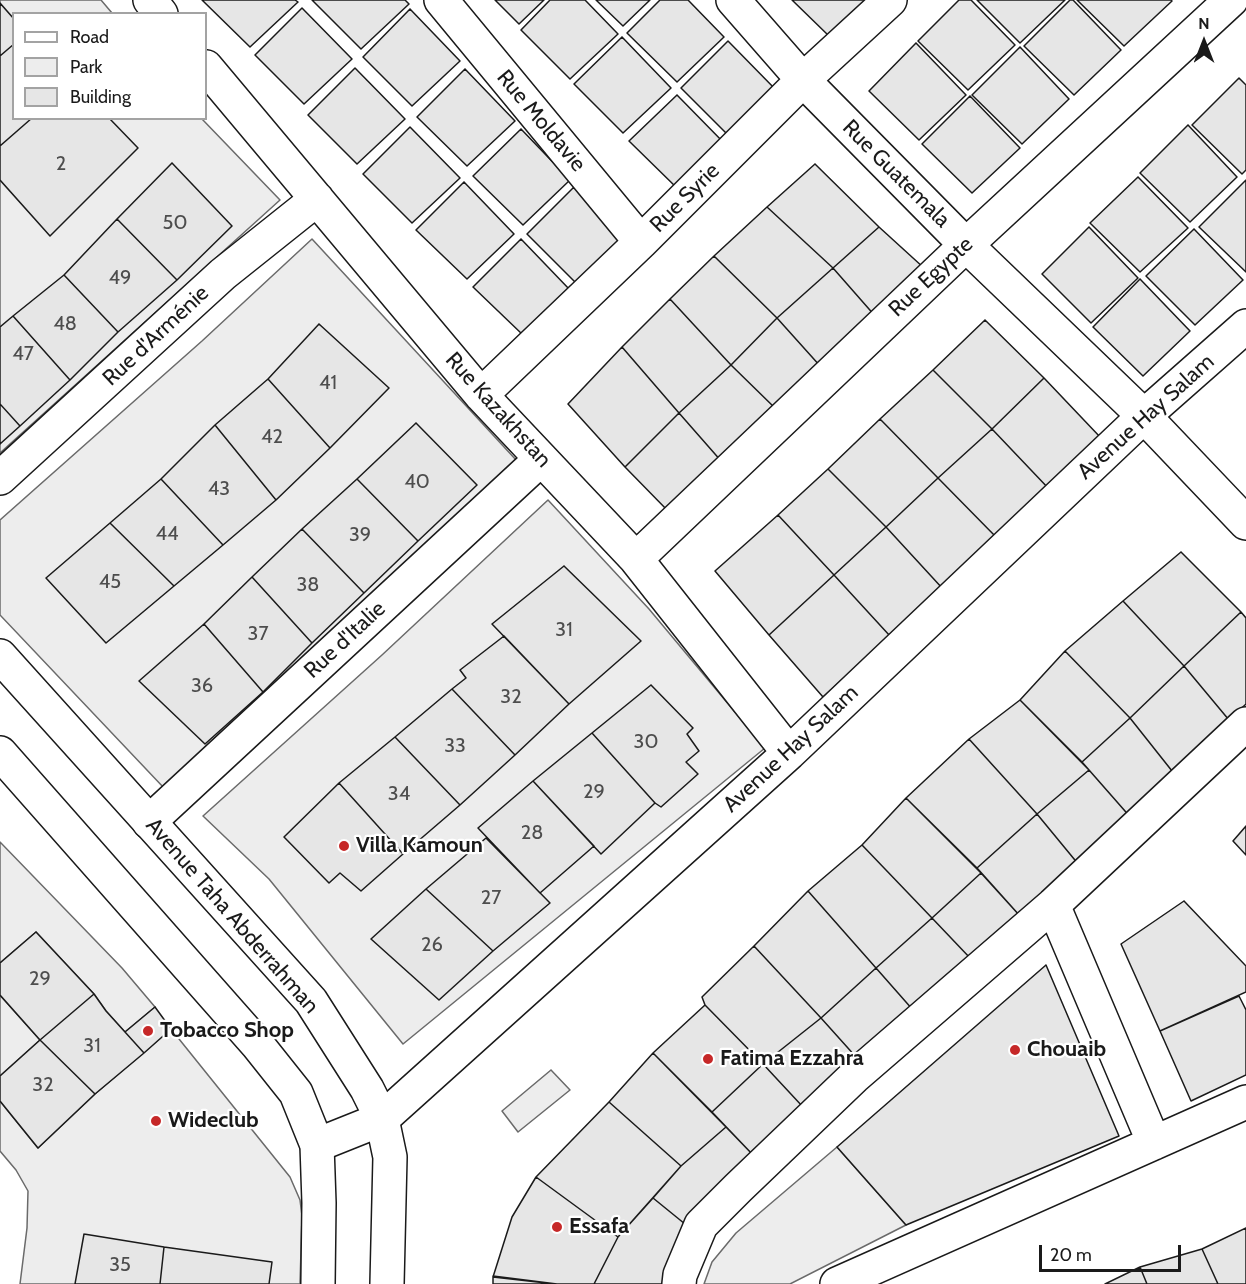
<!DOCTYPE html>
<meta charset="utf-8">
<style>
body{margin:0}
#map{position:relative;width:1246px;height:1284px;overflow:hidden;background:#fff;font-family:Cabin,sans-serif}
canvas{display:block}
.legend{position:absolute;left:12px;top:12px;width:195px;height:108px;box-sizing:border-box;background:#fff;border:2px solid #a3a3a3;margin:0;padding:8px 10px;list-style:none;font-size:18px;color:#1a1a1a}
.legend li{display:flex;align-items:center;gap:12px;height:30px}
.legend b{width:30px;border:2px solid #a3a3a3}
.north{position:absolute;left:1174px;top:12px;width:60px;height:60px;-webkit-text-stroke:4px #fff;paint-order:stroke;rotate:0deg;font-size:16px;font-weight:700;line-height:24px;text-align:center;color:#1a1a1a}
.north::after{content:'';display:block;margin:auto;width:21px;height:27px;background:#1a1a1a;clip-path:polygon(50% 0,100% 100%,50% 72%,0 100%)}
.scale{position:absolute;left:1039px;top:1245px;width:142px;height:27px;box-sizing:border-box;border:3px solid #1a1a1a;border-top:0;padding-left:8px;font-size:18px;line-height:21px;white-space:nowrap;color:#1a1a1a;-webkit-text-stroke:4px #fff;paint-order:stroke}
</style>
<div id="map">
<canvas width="1246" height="1284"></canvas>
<ul class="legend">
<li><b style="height:8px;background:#fff"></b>Road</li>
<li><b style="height:16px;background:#ededed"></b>Park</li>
<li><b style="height:16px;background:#e6e6e6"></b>Building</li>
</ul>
<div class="north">N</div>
<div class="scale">20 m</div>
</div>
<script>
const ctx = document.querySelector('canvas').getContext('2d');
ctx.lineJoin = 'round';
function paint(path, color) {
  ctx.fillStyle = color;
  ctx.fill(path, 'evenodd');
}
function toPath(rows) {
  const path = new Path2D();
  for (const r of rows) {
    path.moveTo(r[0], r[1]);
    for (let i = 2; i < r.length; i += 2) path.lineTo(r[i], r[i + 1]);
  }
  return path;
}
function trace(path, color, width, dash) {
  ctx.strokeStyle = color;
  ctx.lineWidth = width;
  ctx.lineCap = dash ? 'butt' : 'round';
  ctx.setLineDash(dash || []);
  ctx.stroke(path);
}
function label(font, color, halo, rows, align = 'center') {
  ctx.font = font + ' Cabin,sans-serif';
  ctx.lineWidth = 4.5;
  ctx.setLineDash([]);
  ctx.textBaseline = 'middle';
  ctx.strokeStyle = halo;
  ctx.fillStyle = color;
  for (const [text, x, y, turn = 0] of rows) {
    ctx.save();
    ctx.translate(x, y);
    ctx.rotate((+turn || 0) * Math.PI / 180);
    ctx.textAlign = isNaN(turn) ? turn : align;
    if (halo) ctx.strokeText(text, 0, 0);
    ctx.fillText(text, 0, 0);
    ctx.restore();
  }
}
const green = toPath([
 [0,0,101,0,112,13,14,14,14,118,202,119,280,200,0,453,0,0],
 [312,239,517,461,164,788,0,615,0,520,202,341,312,239],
 [548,500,649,609,765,748,403,1044,269,879,203,816,382,655,548,500],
 [0,842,122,968,155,1007,125,1032,106,1011,94,994,36,932,0,963,0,842],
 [0,995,40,1040,0,1076,0,995],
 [171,1029,290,1177,300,1200,302,1216,300,1284,20,1284,27,1228,28,1191,16,1170,0,1151,0,1101,38,1148,95,1094,171,1029],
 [551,1070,570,1090,518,1132,502,1111,551,1070],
 [837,1147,906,1225,790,1284,704,1284,712,1262,736,1233,837,1147]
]);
paint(green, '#ededed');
trace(green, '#6a6a6a', 1.5);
const building = toPath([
 [202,0,295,0,298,2,250,47,202,0],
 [312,0,405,0,409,4,361,49,312,0],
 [495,0,544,0,519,24,495,0],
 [550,0,585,0,618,34,570,79,521,30,550,0],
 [596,0,650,0,623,26,596,0],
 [660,0,688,0,724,37,677,82,627,33,660,0],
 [792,0,867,0,829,36,792,0],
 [959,0,971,0,1015,45,968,90,918,41,959,0],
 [977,0,1065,0,1020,43,977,0],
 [1070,0,1073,0,1121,50,1074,95,1024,46,1070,0],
 [1077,0,1171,0,1172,1,1124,46,1077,0],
 [0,3,14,19,14,44,0,56,0,3],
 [302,8,352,59,304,104,255,55,302,8],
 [410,9,460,61,412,106,363,57,410,9],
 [622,37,671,88,623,133,574,84,622,37],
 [728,41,778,92,730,137,681,88,728,41],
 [916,43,966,95,919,140,869,91,916,43],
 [14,44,14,118,32,118,0,146,0,56,14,44],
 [1020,47,1069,99,1022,144,972,95,1020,47],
 [355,68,405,119,357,164,308,115,355,68],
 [465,69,515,121,467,166,417,117,465,69],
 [1239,78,1246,85,1246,170,1242,174,1192,125,1239,78],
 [677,95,727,146,679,190,629,141,677,95],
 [970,96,1020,148,972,193,922,144,970,96],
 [32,118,109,118,138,148,50,236,0,180,0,146,32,118],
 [1188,125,1237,177,1190,222,1140,173,1188,125],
 [410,127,460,178,412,223,363,174,410,127],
 [521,129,570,180,523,225,473,176,521,129],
 [172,163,232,226,177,280,117,219,172,163],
 [815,164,879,227,833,268,767,207,815,164],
 [1138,177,1188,228,1140,272,1090,223,1138,177],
 [1246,180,1246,272,1199,227,1246,180],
 [464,182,514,234,467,279,416,230,464,182],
 [574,187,623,238,576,283,527,234,574,187],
 [767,207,833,268,777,318,714,256,767,207],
 [117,219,177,280,118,332,64,275,117,219],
 [879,227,924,268,876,317,833,268,879,227],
 [1089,227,1138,278,1091,323,1042,274,1089,227],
 [1194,229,1243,280,1195,325,1146,276,1194,229],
 [521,239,570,290,523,335,473,287,521,239],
 [714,256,777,318,731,365,670,299,714,256],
 [833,268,876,317,821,367,777,318,833,268],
 [64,275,118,332,70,380,13,316,64,275],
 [1140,279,1190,331,1143,376,1093,327,1140,279],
 [670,299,731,365,679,413,622,347,670,299],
 [13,316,70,380,20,426,0,404,0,327,13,316],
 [777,318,821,367,776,409,731,365,777,318],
 [985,320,1044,378,992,429,933,370,985,320],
 [319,324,389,388,330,448,268,379,319,324],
 [622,347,679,413,625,467,568,404,622,347],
 [731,365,776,409,722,462,679,413,731,365],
 [933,370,992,429,938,478,880,419,933,370],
 [1044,378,1101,438,1050,490,992,429,1044,378],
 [268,379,330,448,276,500,215,425,268,379],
 [0,404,20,426,0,444,0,404],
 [679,413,722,462,669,512,625,467,679,413],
 [880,419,938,478,886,527,828,469,880,419],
 [416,423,477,485,418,541,357,479,416,423],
 [215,425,276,500,223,545,161,479,215,425],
 [992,429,1050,490,997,538,938,478,992,429],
 [828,469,886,527,834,575,778,515,828,469],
 [938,478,997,538,943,589,886,527,938,478],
 [161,479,223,545,174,586,110,523,161,479],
 [357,479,418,541,364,593,302,529,357,479],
 [778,515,834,575,769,635,715,571,778,515],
 [110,523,174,586,106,643,46,578,110,523],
 [886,527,943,589,890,636,834,575,886,527],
 [302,529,364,593,312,643,252,577,302,529],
 [1181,552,1241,612,1184,666,1123,601,1181,552],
 [564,566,641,641,569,704,492,624,564,566],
 [834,575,890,636,823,697,769,635,834,575],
 [252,577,312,643,263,692,204,624,252,577],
 [1123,601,1184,666,1130,718,1065,651,1123,601],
 [1241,612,1246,618,1246,704,1229,720,1184,666,1241,612],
 [204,624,263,692,205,744,139,681,204,624],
 [504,636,569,704,515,755,452,689,466,678,460,670,504,636],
 [1065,651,1130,718,1082,762,1020,700,1065,651],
 [1184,666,1229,720,1176,776,1130,718,1184,666],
 [651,685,693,728,687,734,699,751,686,762,698,774,661,807,655,803,592,733,651,685],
 [452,689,515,755,460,805,395,737,452,689],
 [1020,700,1089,770,1037,814,969,739,1020,700],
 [1130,718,1176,776,1132,819,1082,762,1130,718],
 [592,733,655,803,601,854,533,781,592,733],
 [395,737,460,805,403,854,339,783,395,737],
 [969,739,1037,814,977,868,906,798,969,739],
 [1089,770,1132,819,1079,865,1037,814,1089,770],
 [533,781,594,846,540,893,478,828,533,781],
 [339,783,403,854,361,891,340,873,329,883,284,837,339,783],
 [906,798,981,873,932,918,862,845,906,798],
 [1037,814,1079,865,1020,916,977,868,1037,814],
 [1246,826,1246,855,1233,841,1246,826],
 [486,838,550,903,493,951,426,889,486,838],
 [862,845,932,918,876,968,808,891,862,845],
 [981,873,1020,916,971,959,932,918,981,873],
 [426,889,493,951,439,1000,371,939,426,889],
 [808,891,876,968,821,1018,754,946,808,891],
 [1184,901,1246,966,1246,992,1160,1031,1121,944,1184,901],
 [932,918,971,959,913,1010,876,968,932,918],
 [36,932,94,994,40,1040,0,995,0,963,36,932],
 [754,946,821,1018,763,1064,705,1005,702,997,754,946],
 [1046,965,1119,1136,906,1225,837,1147,1046,965],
 [876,968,913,1010,856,1057,821,1018,876,968],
 [94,994,106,1011,144,1053,95,1094,40,1040,94,994],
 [1239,996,1246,1010,1246,1075,1191,1101,1160,1031,1239,996],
 [705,1005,763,1064,712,1112,653,1053,705,1005],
 [155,1007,171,1029,144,1053,125,1032,155,1007],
 [821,1018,856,1057,803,1107,763,1064,821,1018],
 [40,1040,95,1094,38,1148,0,1101,0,1076,40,1040],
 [653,1053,726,1127,681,1166,609,1102,653,1053],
 [763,1064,803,1107,754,1156,712,1112,763,1064],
 [609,1102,681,1166,618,1237,536,1177,609,1102],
 [726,1127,754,1156,685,1224,653,1198,681,1166,726,1127],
 [536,1177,618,1237,594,1284,555,1284,493,1277,512,1217,536,1177],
 [653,1198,685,1224,665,1284,594,1284,618,1237,653,1198],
 [1246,1228,1246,1284,1218,1284,1202,1249,1246,1228],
 [84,1234,164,1247,160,1284,75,1284,84,1234],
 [164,1247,272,1262,269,1284,160,1284,164,1247],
 [1202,1249,1218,1284,1147,1284,1140,1267,1202,1249],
 [1140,1267,1147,1284,1105,1284,1140,1267],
 [493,1276,557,1284,493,1284,493,1276]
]);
paint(building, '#e6e6e6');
trace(building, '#1a1a1a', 1.5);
const minor = toPath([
 [150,0,161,14],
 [441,0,641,242],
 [733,0,803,80,966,245,1144,416,1246,523],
 [206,67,481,395,636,559,789,753],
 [481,395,641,242,803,80,890,0],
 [0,478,223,274,317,199],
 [636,559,966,245,1231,0],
 [149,822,541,459],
 [1053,905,1154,1143],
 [317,1145,382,1119,789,753,1144,416,1246,326],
 [679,1284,680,1275,701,1225,738,1188,854,1077,1053,905,1246,724],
 [837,1284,1246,1102]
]);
const tertiary = toPath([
 [0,656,311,1001,367,1089,382,1119,390,1157,387,1284],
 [0,753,257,1044,296,1093,317,1145,319,1203,318,1284]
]);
trace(minor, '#1a1a1a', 36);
trace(tertiary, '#1a1a1a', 36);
trace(minor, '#fff', 33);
trace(tertiary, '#fff', 33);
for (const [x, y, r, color] of [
 [344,846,6,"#c62828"],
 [148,1031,6,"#c62828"],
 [1015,1050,6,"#c62828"],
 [708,1059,6,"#c62828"],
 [156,1121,6,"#c62828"],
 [557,1227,6,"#c62828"]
]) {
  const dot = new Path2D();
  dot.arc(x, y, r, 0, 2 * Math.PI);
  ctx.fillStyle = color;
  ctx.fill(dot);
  trace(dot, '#fff', 2);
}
label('20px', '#4d4d4d', null, [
 ["2",61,164],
 ["50",175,223],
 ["49",120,278],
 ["48",65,324],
 ["47",23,354],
 ["41",328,383],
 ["42",272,437],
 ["40",417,482],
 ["43",219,489],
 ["44",167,534],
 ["39",360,535],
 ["45",110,582],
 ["38",308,585],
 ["31",564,630],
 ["37",258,634],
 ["36",202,686],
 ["32",511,697],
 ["30",646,742],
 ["33",455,746],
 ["29",594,792],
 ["34",399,794],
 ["28",532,833],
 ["27",491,898],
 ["26",432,945],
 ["29",40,979],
 ["31",92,1046],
 ["32",43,1085],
 ["35",120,1265]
]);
label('22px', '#1a1a1a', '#fff', [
 ["Rue Moldavie",541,121,50],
 ["Rue Guatemala",896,174,45],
 ["Rue Syrie",685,198,-45],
 ["Rue Egypte",931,277,-43],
 ["Rue d'Arménie",156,336,-43],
 ["Rue Kazakhstan",498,410,48],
 ["Avenue Hay Salam",1146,417,-42],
 ["Rue d'Italie",345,640,-43],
 ["Avenue Hay Salam",791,749,-43],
 ["Avenue Taha Abderrahman",232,916,49]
]);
label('bold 22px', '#1a1a1a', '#fff', [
 ["Villa Kamoun",356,846],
 ["Tobacco Shop",160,1031],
 ["Chouaib",1027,1050],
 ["Fatima Ezzahra",720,1059],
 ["Wideclub",168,1121],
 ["Essafa",569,1227]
], 'left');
</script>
